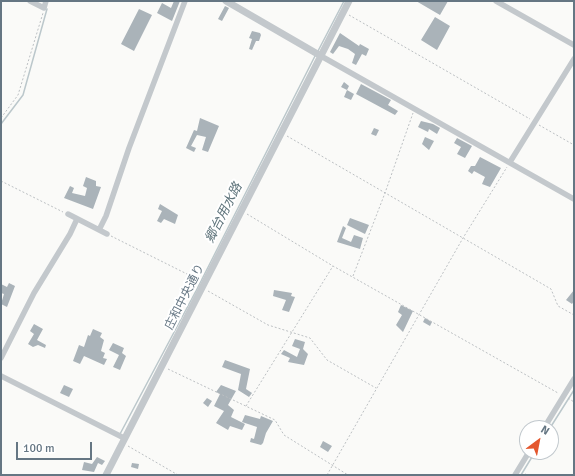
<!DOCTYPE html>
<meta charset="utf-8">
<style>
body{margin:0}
#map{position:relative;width:575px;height:476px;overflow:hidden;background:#fafaf8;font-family:Signika,sans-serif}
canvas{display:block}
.frame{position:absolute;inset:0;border:2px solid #657683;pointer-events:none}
.north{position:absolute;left:519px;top:420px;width:40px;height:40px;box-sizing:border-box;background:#fff;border:1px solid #c1c8cd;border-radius:50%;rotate:32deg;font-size:11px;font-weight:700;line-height:16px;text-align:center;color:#657683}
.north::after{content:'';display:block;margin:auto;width:14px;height:18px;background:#e4572e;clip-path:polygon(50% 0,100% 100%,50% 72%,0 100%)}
.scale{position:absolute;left:16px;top:442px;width:76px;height:18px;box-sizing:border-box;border:2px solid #657683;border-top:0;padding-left:5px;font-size:12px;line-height:14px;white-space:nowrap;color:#657683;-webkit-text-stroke:3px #fff;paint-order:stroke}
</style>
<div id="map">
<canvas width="575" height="476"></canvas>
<div class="frame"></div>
<div class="north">N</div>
<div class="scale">100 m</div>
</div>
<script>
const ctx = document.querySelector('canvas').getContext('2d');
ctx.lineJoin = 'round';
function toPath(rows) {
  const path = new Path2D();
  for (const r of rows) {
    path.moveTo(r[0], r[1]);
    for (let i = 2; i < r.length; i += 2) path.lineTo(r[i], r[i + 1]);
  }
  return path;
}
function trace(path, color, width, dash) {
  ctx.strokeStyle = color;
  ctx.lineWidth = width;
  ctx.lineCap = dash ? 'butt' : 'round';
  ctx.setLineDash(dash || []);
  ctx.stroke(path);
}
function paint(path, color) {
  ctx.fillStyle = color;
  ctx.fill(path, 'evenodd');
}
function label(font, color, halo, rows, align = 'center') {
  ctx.font = font + ' Signika,"Noto Sans JP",sans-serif';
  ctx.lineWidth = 4;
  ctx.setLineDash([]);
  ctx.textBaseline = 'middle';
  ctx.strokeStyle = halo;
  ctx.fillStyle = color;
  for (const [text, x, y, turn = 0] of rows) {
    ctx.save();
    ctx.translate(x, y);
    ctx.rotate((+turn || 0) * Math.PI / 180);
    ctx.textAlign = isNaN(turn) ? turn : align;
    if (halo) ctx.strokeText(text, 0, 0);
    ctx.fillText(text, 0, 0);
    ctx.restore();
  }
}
trace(toPath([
 [318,51,344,1],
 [1,124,23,95,47,9],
 [550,428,574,390],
 [120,434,197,289,315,56],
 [521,475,535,452]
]), '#bbc7cb', 1.5);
paint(toPath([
 [174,1,180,1,172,21,157,13,162,3,171,8],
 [416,1,448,1,440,15],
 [225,6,229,8,222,21,218,19],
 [139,9,152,15,134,51,121,44],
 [435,17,450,26,437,50,421,40],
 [252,31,260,33,261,35,259,41,256,41,252,50,249,49,252,39,249,38],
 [340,33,359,46,360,44,369,49,366,56,362,54,356,65,352,63,355,54,348,49,339,46,333,54,330,52],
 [344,82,349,86,347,90,341,87],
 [361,84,391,100,388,105,398,111,395,115,356,94],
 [347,90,354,94,351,100,344,97],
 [200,118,219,126,208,152,202,150,206,137,197,135,191,146,196,148,194,152,186,148,194,130,197,131],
 [421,121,433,124,440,128,437,134,429,129,428,132,418,127],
 [374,128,379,130,376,136,371,134],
 [425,137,434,141,429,150,422,144],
 [457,138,472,146,465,158,457,154,461,147,454,143],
 [480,157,501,168,490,187,482,184,485,177,474,171,472,174,468,171,471,166,475,166],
 [86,177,96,181,96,186,101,187,93,209,64,198,70,186,74,188,72,193,85,196,87,188,83,186],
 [160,204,178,215,175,224,164,219,161,223,157,221,162,211,158,209],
 [350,218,369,225,365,234,347,225],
 [343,226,346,228,342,238,351,242,354,235,363,238,360,249,337,242],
 [9,283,15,286,7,307,1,304,4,294,1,293,1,284,7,287],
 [274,290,292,293,291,296,295,297,289,312,282,310,286,300,273,296],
 [574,290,574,301,572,304,566,300],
 [401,305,413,311,403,332,396,325,402,315,398,312],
 [425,318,432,322,430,326,423,322],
 [34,324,43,329,37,340,46,345,45,348,38,345,33,347,28,344,34,334,30,331],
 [93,329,102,333,100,337,104,340,101,351,105,353,103,358,107,359,104,365,84,356,80,364,73,361,79,345,84,347,88,335,90,336],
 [295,339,305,342,303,349,308,354,304,365,288,362,290,358,281,354,284,350,297,357,300,349,292,346],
 [113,343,124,348,122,353,126,356,120,370,113,367,119,355,109,350],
 [225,360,250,369,246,389,252,393,249,397,238,390,241,374,222,367],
 [64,385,73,389,69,397,60,393],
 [221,385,236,391,228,405,234,410,231,417,245,424,242,430,230,426,228,430,216,423,224,411,214,406,220,394,216,392],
 [207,398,212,401,208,407,203,403],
 [245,415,260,419,261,416,273,421,266,433,263,443,261,445,250,442,251,438,254,439,257,427,242,422],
 [323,441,332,446,328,452,320,447],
 [97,457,105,461,102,465,98,463,94,472,82,470,84,462,92,464],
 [132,463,139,464,138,469,131,467]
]), '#aab3b9');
trace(toPath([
 [349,15,530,119],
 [1,118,18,95,43,13],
 [539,125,574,145],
 [287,136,551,289,558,306,574,315],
 [1,181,63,212],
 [247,214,333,266,558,393],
 [111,236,199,280],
 [353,276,385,193,413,113],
 [208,291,268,325,310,338,327,360,376,388],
 [168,369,275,420,284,435,348,475],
 [568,398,574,402],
 [246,406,333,266],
 [128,446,178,475],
 [525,474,528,475],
 [327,475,463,238,507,167]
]), '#bbbfc2', 1, [2, 2]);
trace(toPath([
 [30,1,44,8,46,1],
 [496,1,574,45],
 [321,56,574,199],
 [510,162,574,59],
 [68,214,107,234],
 [99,230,106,216,129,148,185,1],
 [1,358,34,293,70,234,77,219],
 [1,376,124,438],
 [544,428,574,379],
 [515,475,529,452]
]), '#c3c8cc', 5.5);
trace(toPath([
 [226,1,321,56],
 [106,475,349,1]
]), '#c3c8cc', 7);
label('12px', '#657683', '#fff', [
 ["庄和中央通り",185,297,-63]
]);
label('italic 13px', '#60757c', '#fff', [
 ["郷台用水路",224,213,-63]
]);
</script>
